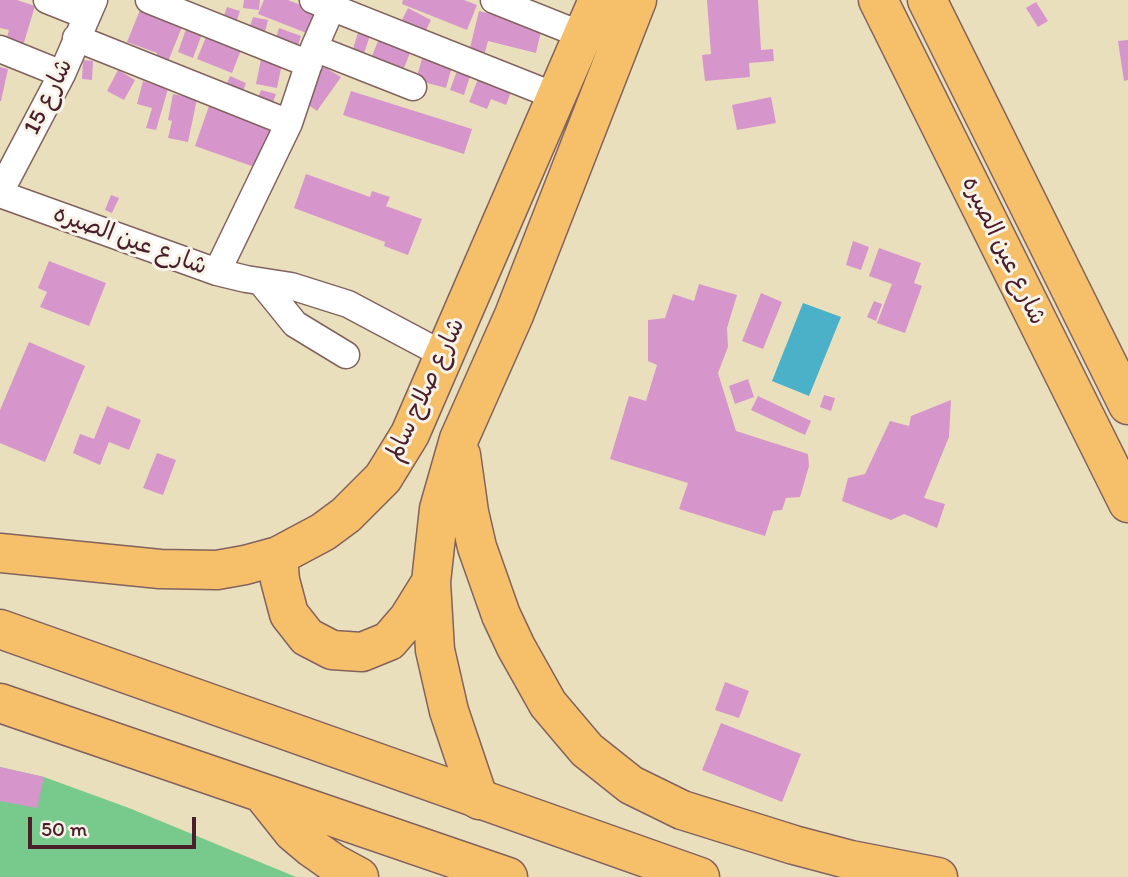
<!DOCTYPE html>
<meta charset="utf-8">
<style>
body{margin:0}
#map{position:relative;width:1128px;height:877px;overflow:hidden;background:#eadfbc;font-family:Itim,sans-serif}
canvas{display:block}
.scale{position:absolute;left:28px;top:817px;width:168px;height:32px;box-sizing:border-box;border:4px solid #4a1f2b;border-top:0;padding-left:9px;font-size:21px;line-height:24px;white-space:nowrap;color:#4a1f2b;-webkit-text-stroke:5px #f7f3e8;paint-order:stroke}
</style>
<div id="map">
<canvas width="1128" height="877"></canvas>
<div class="scale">50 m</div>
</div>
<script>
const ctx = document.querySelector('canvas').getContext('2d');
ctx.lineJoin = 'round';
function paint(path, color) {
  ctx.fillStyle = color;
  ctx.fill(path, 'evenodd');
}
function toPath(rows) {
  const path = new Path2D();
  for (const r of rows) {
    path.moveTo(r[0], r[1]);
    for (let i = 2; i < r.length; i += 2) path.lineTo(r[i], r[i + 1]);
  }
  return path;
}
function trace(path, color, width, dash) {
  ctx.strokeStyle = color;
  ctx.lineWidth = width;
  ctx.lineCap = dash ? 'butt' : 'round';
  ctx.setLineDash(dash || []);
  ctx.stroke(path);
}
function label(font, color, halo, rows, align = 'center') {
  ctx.font = font + ' Itim,"Playpen Sans Arabic",sans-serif';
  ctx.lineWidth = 6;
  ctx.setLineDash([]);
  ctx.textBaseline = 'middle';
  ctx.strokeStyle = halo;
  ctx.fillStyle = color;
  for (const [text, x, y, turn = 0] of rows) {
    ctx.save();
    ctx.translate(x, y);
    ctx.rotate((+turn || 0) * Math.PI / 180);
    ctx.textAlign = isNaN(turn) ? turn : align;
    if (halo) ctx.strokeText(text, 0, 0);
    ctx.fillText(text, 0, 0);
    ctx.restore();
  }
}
paint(toPath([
 [0,767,44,777,129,808,296,877,0,877]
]), '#78ca8c');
paint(toPath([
 [803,303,841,317,809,396,772,381]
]), '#4ab1c9');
paint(toPath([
 [0,0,17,0,35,6,22,49,5,44,9,30,0,28],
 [244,0,260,0,259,10,243,8],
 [264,0,288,0,318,12,309,34,258,14],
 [403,0,464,0,477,5,467,30,402,4],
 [707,0,758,0,761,50,773,49,774,61,749,63,750,77,705,81,702,55,711,54],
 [1036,2,1048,21,1038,27,1026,8],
 [227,7,240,11,234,29,221,24],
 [408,8,431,20,424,34,401,22],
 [140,10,182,27,167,64,155,60,157,53,127,42],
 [479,11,542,27,536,53,488,41,484,56,469,52],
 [253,17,268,20,264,36,248,32],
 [279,28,301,36,297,49,275,41],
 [186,29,202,34,193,58,178,52],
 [359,29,371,32,362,60,351,56],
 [380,36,412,48,402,73,370,61],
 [206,37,241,50,232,73,197,59],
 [1128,40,1128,80,1124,81,1118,41],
 [423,55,453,63,446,88,416,80],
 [261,59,282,64,277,88,256,84],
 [83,60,93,61,92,80,82,79],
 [0,67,8,69,1,101,0,101],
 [324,67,341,77,317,111,301,100],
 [458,68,471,73,464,95,450,90],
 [118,70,135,80,124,100,107,91],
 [480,74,513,87,506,105,491,99,487,109,469,102],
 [230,76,246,83,241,97,224,90],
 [143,81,168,89,156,130,146,128,152,108,137,104],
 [261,90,276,94,271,108,256,103],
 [351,91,472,129,464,154,343,115],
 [173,94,197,99,188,142,168,138,172,121,168,120],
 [771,97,776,123,737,130,732,105],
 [209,106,274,128,260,169,195,146],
 [306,174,370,197,372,191,390,197,386,206,422,219,408,255,384,246,385,242,294,208],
 [111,195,119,198,112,213,105,210],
 [853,241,869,247,861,270,846,265],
 [879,248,921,263,914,283,922,286,905,333,877,323,892,284,869,276],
 [49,261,106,283,89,326,40,307,47,292,38,288],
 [699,284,737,295,727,328,728,347,718,373,736,431,808,454,809,466,800,497,786,498,782,510,773,511,765,536,679,509,688,483,610,459,629,396,646,401,657,365,648,361,648,320,665,318,673,294,694,301],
 [761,293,782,302,763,349,742,341],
 [874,301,882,304,876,321,867,317],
 [29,342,85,366,45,462,0,443,0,410],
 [748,379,754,397,735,404,729,386],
 [824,395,835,398,831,411,820,407],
 [758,396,811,421,805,435,751,410],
 [951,400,949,437,924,498,945,504,937,528,904,514,891,520,842,501,848,478,865,474,890,421,909,426,911,416],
 [107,406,141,420,129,450,109,442,100,465,73,453,80,434,94,439],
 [157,453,176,460,163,495,143,488],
 [725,682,749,691,739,718,715,710],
 [721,723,801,754,782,802,702,770],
 [0,767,44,777,37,808,0,801]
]), '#d796cb');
const minor = toPath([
 [47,0,87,16],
 [149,0,309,64],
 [313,0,555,96],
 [494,0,582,35],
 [76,38,289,123],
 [314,48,413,87],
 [0,49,62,74],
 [0,192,62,74,94,0],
 [0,194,217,272,246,279,291,286,348,304,444,355],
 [217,272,289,123,314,48,335,0],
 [261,282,295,324,346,355]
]);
const primary = toPath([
 [878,0,1128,503],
 [927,0,1128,405],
 [461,455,469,512,477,547,501,615,516,647,548,704,587,750,631,785,682,810,794,845,851,860,938,877],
 [0,553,160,569,217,570,245,565,278,556,323,532,346,515,383,478,410,434,598,0],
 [278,556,280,580,289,614,307,637,332,650,362,652,389,641,408,619,431,582],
 [479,800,449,711,435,650,431,582,439,509,459,439,514,315,637,0]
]);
const trunk = toPath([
 [0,629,700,877],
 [0,703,508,877],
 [262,793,293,832,312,848,335,864,359,877]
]);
trace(minor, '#82625e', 29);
trace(primary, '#82625e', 41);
trace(trunk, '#82625e', 41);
trace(minor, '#fff', 26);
trace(primary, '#f6c06b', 38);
trace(trunk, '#f6c06b', 38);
label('24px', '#4a1f2b', '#f7f3e8', [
 ["شارع 15",49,97,-64],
 ["شارع عين الصيره",130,241,20],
 ["شارع عين الصيره",1003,251,64],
 ["شارع صلاح سالم",426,390,-65]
]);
</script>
